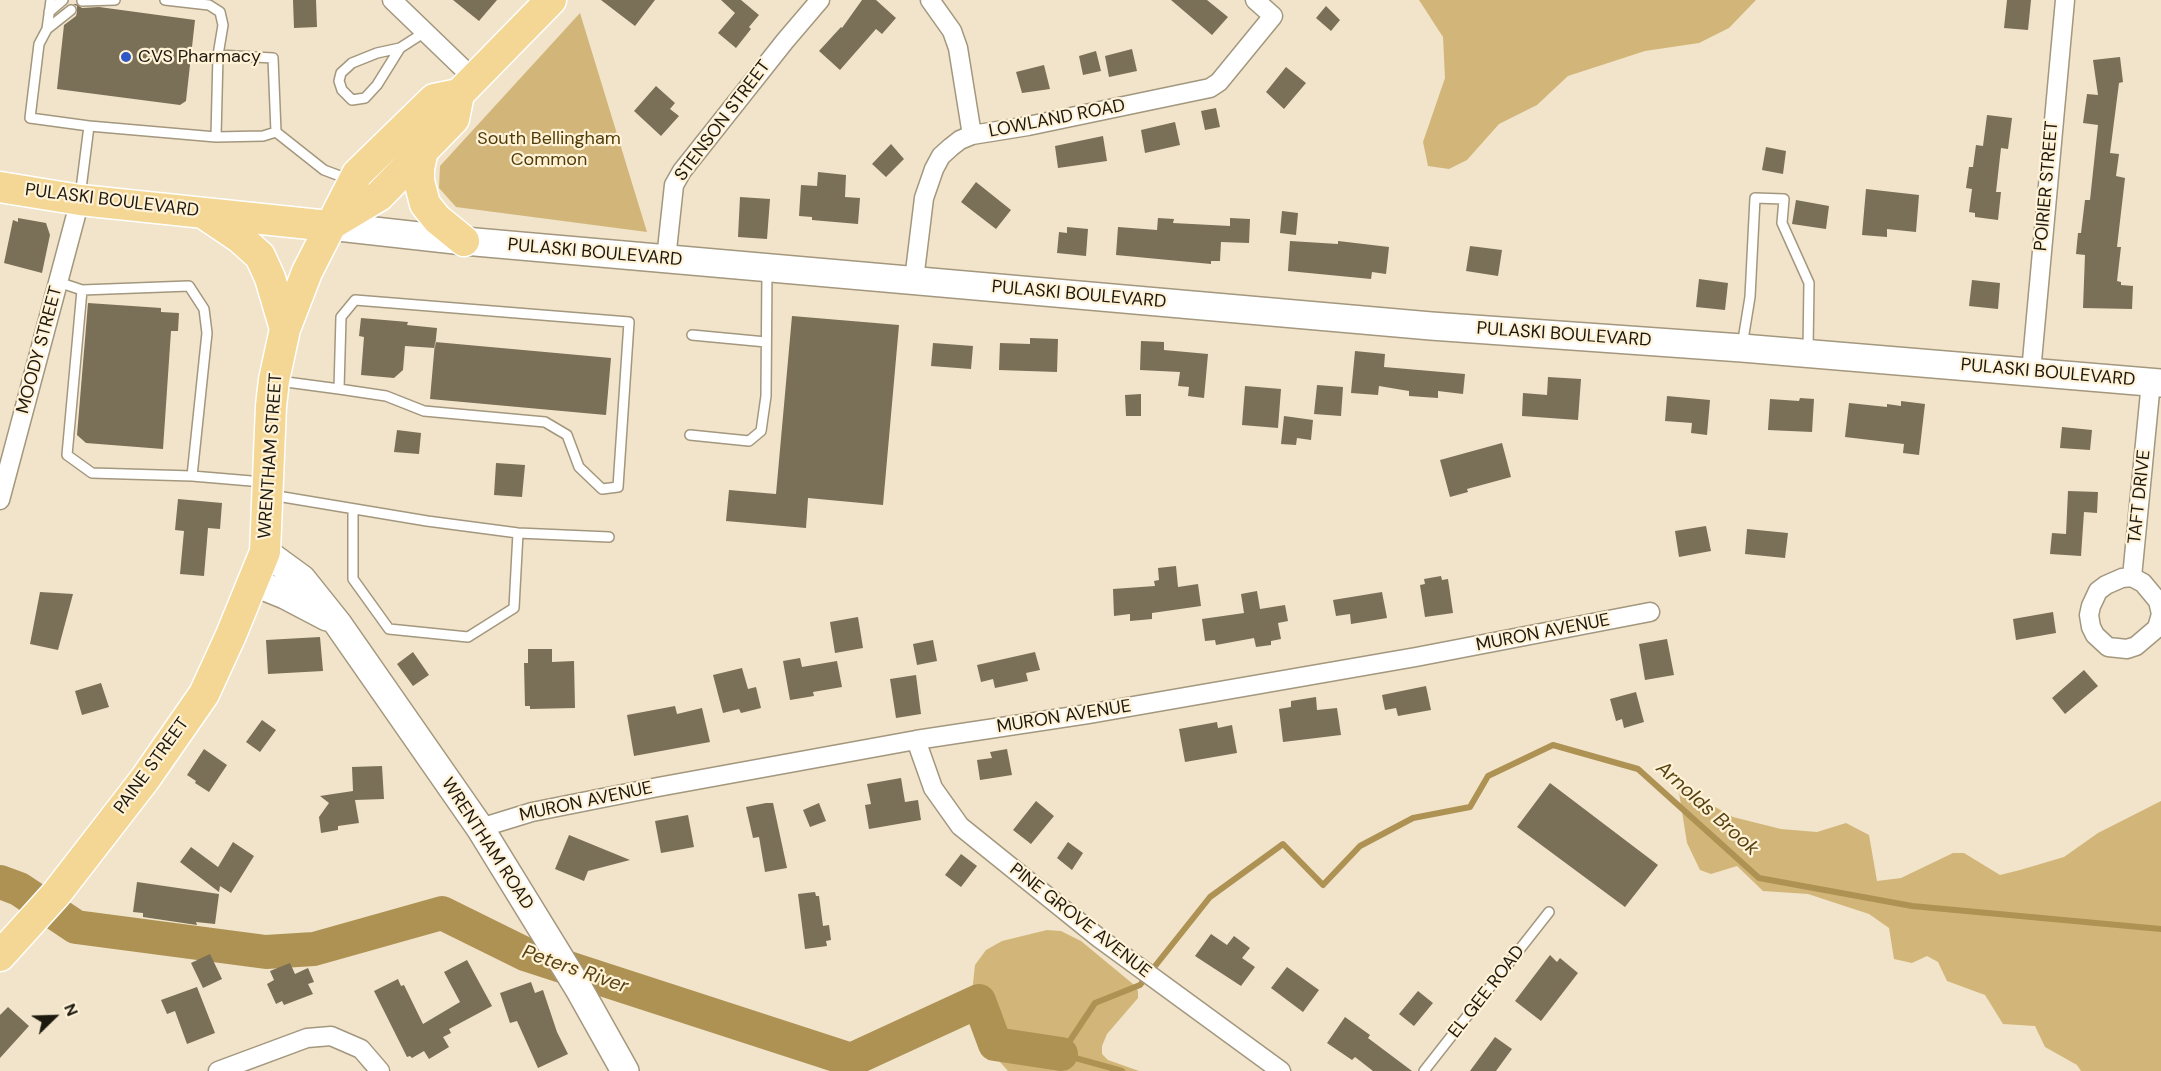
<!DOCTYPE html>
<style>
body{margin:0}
#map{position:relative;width:2161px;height:1071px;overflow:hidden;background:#f1e4ca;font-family:"DM Sans",sans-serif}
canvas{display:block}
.north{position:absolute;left:24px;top:987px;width:60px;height:60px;-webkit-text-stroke:4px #fff2d7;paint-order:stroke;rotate:67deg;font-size:16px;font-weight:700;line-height:24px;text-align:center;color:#1d190f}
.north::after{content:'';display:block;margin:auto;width:21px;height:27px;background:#1d190f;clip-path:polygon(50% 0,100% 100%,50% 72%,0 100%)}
</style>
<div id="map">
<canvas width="2161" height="1071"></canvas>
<div class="north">N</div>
</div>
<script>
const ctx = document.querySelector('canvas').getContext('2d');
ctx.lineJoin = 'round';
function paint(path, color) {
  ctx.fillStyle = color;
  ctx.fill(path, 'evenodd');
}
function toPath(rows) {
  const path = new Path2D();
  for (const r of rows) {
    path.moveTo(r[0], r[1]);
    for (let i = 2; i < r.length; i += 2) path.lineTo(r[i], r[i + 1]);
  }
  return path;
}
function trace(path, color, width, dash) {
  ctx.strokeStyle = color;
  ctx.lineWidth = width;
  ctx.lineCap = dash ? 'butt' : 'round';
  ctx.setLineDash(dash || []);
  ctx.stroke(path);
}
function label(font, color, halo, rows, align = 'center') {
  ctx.font = font + ' "DM Sans",sans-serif';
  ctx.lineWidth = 4.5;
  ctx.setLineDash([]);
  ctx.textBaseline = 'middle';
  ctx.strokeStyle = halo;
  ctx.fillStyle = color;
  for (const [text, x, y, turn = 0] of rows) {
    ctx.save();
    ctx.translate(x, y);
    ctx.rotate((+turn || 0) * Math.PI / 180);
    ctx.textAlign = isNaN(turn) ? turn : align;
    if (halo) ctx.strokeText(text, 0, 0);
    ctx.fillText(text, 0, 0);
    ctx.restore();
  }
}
paint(toPath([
 [1419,0,1756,0,1729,28,1699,43,1645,51,1568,76,1537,105,1499,124,1467,160,1449,169,1428,166,1423,142,1445,78,1443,37],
 [580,13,647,232,456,207,439,188,440,166],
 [1678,786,1733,817,1781,829,1817,832,1846,823,1869,835,1877,881,1901,878,1953,853,1964,853,2000,875,2020,870,2064,857,2098,833,2161,801,2161,1071,2081,1071,2077,1065,2045,1047,2035,1026,2003,1024,1985,995,1947,981,1938,962,1927,956,1912,963,1894,959,1889,928,1869,914,1808,894,1763,891,1737,866,1711,874,1700,870,1687,843],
 [1047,930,1061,931,1081,941,1133,984,1138,991,1138,998,1107,1034,1102,1046,1102,1054,1108,1060,1139,1071,1008,1071,984,1044,976,1027,972,1013,972,993,975,965,986,950,1002,941]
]), '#d2b679');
trace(toPath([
 [1122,1071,1061,1054,1095,1003,1140,985,1210,897,1283,844,1323,885,1360,846,1413,818,1470,807,1488,776,1553,745,1638,769,1759,878,1912,906,2161,929]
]), '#ae9254', 6);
trace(toPath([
 [0,882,19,889,76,927,266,952,314,949,442,913,525,954,851,1060,979,1001,995,1044,1061,1054]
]), '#ae9254', 34);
paint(toPath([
 [293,0,316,0,317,27,294,28],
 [453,0,497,0,479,21],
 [601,0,655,0,635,26],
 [721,0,741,0,759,15,749,27,751,29,736,48,718,33,735,13],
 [862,0,876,0,896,18,882,34,876,29,840,70,819,51,841,27,842,28],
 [1171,0,1207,0,1228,17,1212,35],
 [2007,0,2031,0,2028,30,2004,28],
 [73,4,76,4,82,8,99,7,195,20,186,101,180,105,57,89,64,25,76,16,77,12,77,6],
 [1326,6,1340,20,1331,31,1316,18],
 [1132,49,1137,71,1109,77,1105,56],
 [1096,51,1101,71,1083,75,1079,56],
 [2120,57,2123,82,2119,83,2110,153,2119,154,2116,176,2125,178,2117,247,2121,247,2117,281,2121,282,2121,285,2133,286,2132,309,2083,308,2085,255,2076,254,2078,233,2081,233,2085,200,2090,200,2098,125,2083,123,2087,94,2098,95,2093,60],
 [1044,65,1050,89,1022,93,1016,72],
 [1286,67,1306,83,1284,109,1266,92],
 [656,86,675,103,670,109,679,116,661,136,634,111],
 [1216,108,1220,127,1205,130,1201,111],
 [1987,115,2012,118,2008,149,2001,148,1996,192,2001,192,1998,220,1975,217,1975,213,1969,212,1972,189,1966,188,1969,167,1973,167,1976,145,1983,146],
 [1175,122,1180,145,1145,153,1141,130],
 [1103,136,1107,161,1058,168,1055,146],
 [891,144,904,159,886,177,872,164],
 [1766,147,1786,151,1783,174,1762,170],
 [818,172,846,175,845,197,860,198,858,224,812,220,812,217,799,216,801,185,817,186],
 [976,182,1011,210,996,229,961,202],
 [1866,189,1919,195,1916,232,1887,229,1887,237,1862,235],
 [740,197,770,199,767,239,738,237],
 [1796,200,1829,206,1826,229,1792,224],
 [1282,211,1298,213,1296,235,1280,233],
 [18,218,46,223,50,235,42,273,4,263,13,220,18,222],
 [1158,218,1174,219,1173,223,1230,226,1230,218,1250,219,1249,243,1221,242,1220,261,1211,261,1211,264,1116,255,1118,227,1157,230],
 [1067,227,1088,229,1086,256,1057,253,1059,232,1067,233],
 [1290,241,1338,244,1338,241,1389,247,1386,274,1372,272,1371,279,1288,271],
 [1470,246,1502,250,1498,276,1466,271],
 [1699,279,1728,283,1725,310,1696,307],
 [1972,280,2000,283,1998,309,1969,306],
 [88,303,161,308,161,312,179,313,178,331,171,331,163,449,86,443,77,435],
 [792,316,899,325,883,505,808,498,806,528,726,521,729,490,776,494],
 [361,318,408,322,407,325,437,328,435,348,405,346,403,370,394,378,361,375,364,337,359,336],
 [1030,338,1058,339,1057,372,999,370,1000,343,1030,344],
 [1141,341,1164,342,1164,350,1208,354,1204,398,1188,396,1189,387,1178,386,1180,372,1140,370],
 [435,342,611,358,606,415,430,399],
 [933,343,973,346,971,369,931,366],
 [1355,351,1385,354,1384,367,1465,374,1463,394,1438,391,1438,398,1409,396,1409,391,1379,386,1378,395,1351,393],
 [1548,377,1581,379,1578,420,1522,416,1523,393,1547,395],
 [1317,385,1343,387,1341,416,1314,414],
 [1245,386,1281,389,1278,428,1242,425],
 [1141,394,1141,416,1126,416,1125,395],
 [1667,396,1710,400,1707,435,1691,433,1692,423,1665,421],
 [1800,398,1814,399,1812,432,1768,430,1770,399,1799,401],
 [1901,401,1925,404,1919,455,1903,453,1904,444,1845,437,1849,403,1887,407,1887,404,1901,406],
 [1284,416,1313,420,1311,440,1297,438,1296,445,1281,444],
 [2062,427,2092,430,2090,450,2060,448],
 [397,430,421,433,419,454,394,452],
 [1502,443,1511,477,1467,489,1468,492,1450,497,1440,460],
 [496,463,525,465,522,497,494,495],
 [2068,491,2098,492,2097,513,2084,512,2081,556,2050,554,2052,533,2066,534],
 [178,499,222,503,220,529,208,528,204,576,180,574,184,531,175,530],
 [1706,526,1711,551,1679,557,1675,531],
 [1747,529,1788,533,1785,558,1745,554],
 [1176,566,1178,587,1198,584,1201,606,1152,613,1152,619,1130,621,1130,614,1114,616,1113,589,1155,586,1154,581,1159,580,1158,568],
 [1441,576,1442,580,1448,579,1453,613,1425,617,1420,585,1425,584,1424,579],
 [1257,591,1260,609,1285,605,1288,621,1278,623,1281,639,1271,641,1271,645,1256,647,1254,638,1216,645,1215,640,1205,641,1202,619,1244,613,1241,594],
 [40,592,73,594,58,650,30,644],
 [1382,592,1387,618,1351,624,1350,614,1336,616,1333,600],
 [2053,612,2056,633,2016,640,2013,619],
 [858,617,863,648,835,653,830,622],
 [320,637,323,671,268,674,266,640],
 [1667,639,1674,675,1645,680,1639,644],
 [933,640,937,661,917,665,913,644],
 [528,649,552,649,552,662,574,661,575,708,530,709,530,706,525,706,524,663,528,663],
 [413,652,429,675,413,686,397,664],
 [1035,652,1040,670,1026,673,1028,681,995,688,993,679,981,682,977,665],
 [800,658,802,667,837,661,842,687,813,692,814,696,790,700,783,661],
 [742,668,748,689,756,687,761,708,741,713,739,709,723,713,713,675],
 [2084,670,2098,686,2065,714,2052,698],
 [916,675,921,714,896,718,890,679],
 [101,683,109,707,82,715,75,691],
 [1426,686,1431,710,1398,716,1396,708,1385,710,1382,695],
 [1636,692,1644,722,1624,728,1622,719,1616,721,1610,699],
 [1316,697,1317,710,1337,708,1341,735,1283,742,1279,709,1291,707,1291,701],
 [675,706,677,714,702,708,710,742,634,756,627,715],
 [262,720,276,730,260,752,246,742],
 [1217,722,1218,728,1232,725,1237,753,1185,762,1179,729],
 [204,749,227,765,209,792,195,783,196,781,187,775],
 [1007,749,1012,775,980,780,977,760,992,758,990,752],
 [382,766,384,799,355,800,359,823,338,826,338,830,321,833,319,817,329,803,320,796,353,791,352,767],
 [901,778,905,802,918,800,921,820,869,829,865,805,871,804,867,784],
 [1550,783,1658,865,1625,907,1517,827],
 [1036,801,1054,816,1031,844,1013,830],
 [766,803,773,803,787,868,765,872,759,837,753,838,746,807],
 [819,803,826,821,810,827,803,810],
 [688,815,694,847,661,853,655,821],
 [569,835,630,860,588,871,584,881,555,869],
 [233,842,254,856,231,893,220,886,219,892,180,862,191,847,218,867],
 [1068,842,1083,853,1072,870,1057,858],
 [961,854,977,866,961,887,945,875],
 [137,882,219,894,215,924,196,922,197,925,143,917,143,913,133,912],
 [815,892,816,896,819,896,823,926,829,925,831,940,826,941,827,946,805,949,798,894],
 [1211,934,1227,945,1234,936,1250,948,1242,958,1255,967,1241,986,1195,956],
 [210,954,222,979,203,988,191,963],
 [1550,955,1557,962,1560,958,1578,973,1541,1021,1515,1001],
 [467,960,492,1006,449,1029,451,1033,443,1037,449,1047,429,1059,424,1051,412,1058,410,1056,407,1057,374,991,398,979,401,986,404,985,423,1024,460,1002,444,972],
 [290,963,295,974,308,968,314,982,308,984,313,994,284,1005,282,1001,276,1004,267,984,274,980,270,971],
 [1287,967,1319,990,1303,1012,1271,988],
 [531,982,535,993,543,990,557,1032,568,1054,538,1068,517,1021,510,1023,500,993],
 [197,987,215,1033,187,1044,175,1011,167,1014,161,1000],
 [1418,991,1433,1003,1414,1026,1399,1014],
 [8,1007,29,1026,0,1058,0,1015],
 [1345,1017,1370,1035,1368,1038,1412,1071,1373,1071,1355,1057,1352,1060,1327,1043],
 [1495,1037,1512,1049,1496,1071,1470,1071]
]), '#7a6f57');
const service = toPath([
 [51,0,47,29,39,44,30,118,89,126,80,197],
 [82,1,115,0],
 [49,12,63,0],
 [47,29,71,10],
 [400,48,377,85,365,98,352,100,342,90,339,81,341,73,352,63,377,53,400,48,425,32],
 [218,55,273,58,276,132,324,170,340,176,350,175],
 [89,126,216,137,218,55,223,25,220,12,209,5,165,0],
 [216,137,263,136,276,132],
 [58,282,82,290,189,286,204,309,207,333,192,476],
 [82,290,67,455,92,473,192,476,263,482],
 [692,335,766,342],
 [1742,346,1750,297,1755,198,1784,199,1782,223,1809,283,1808,350],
 [279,381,339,389,386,396,424,411,545,422,567,435,579,467,602,489,618,487,629,322,355,300,341,317,339,389],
 [690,435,749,441,761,431,766,396,767,270],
 [271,495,427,521,518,533,609,537],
 [353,509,353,579,389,629,468,637,514,608,518,533],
 [1424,1071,1549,912]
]);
const minor = toPath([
 [392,0,474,79],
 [930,0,952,31,958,48,972,135],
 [666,259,674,185,682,171,785,41,820,0],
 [914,280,924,198,934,169,941,156,951,147,960,140,972,135,1028,126,1210,88,1219,82,1273,16,1255,0],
 [2031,372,2065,0],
 [0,500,80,200],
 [2132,577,2143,583,2158,601,2161,614,2157,628,2136,646,2127,649,2108,647,2095,635,2091,627,2089,615,2091,606,2098,591,2106,585,2122,578,2132,577,2151,382],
 [916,740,933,788,960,826,1099,938,1281,1071],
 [480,828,532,812,658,787,916,740,1088,714,1416,657,1650,612],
 [218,1071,307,1038,331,1036,361,1049,380,1071]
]);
const secondary = toPath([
 [329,226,464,241,1431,326,1742,348,2161,383],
 [265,552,302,579,338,624,480,828,579,989,625,1071],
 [253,582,285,595,327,617]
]);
const primary = toPath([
 [423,150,419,169,419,181,425,204,437,219,464,241],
 [0,187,80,200,329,226],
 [203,213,240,238,260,256,270,278,285,329],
 [329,226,379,196,454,119,459,94],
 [0,956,56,894,145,779,204,694,231,635,265,552,271,406,274,380,285,329,307,272,357,174,434,99,459,94,551,0]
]);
trace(service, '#a3977e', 12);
trace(minor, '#a3977e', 21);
trace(secondary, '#a3977e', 30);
trace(primary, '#fff', 33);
trace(service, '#fff', 9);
trace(minor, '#fff', 18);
trace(secondary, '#fff', 27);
trace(primary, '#f4d795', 30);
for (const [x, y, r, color] of [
 [126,57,6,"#2f57c6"]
]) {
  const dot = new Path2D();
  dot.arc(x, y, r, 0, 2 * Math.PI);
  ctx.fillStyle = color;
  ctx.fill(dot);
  trace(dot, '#fff2d7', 2);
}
label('18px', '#1d190f', '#fff2d7', [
 ["CVS Pharmacy",138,57]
], 'left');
label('18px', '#1d190f', '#fff2d7', [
 ["LOWLAND ROAD",1057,119,-11],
 ["STENSON STREET",723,121,-53],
 ["POIRIER STREET",2047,186,-85],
 ["PULASKI BOULEVARD",112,201,7],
 ["PULASKI BOULEVARD",595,253,5],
 ["PULASKI BOULEVARD",1079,295,5],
 ["PULASKI BOULEVARD",1564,335,4],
 ["MOODY STREET",40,350,-75],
 ["PULASKI BOULEVARD",2048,373,5],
 ["WRENTHAM STREET",271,456,-86],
 ["TAFT DRIVE",2140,497,-84],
 ["MURON AVENUE",1543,633,-11],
 ["MURON AVENUE",1064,717,-9],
 ["PAINE STREET",152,766,-54],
 ["MURON AVENUE",586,802,-12],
 ["WRENTHAM ROAD",487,844,57],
 ["PINE GROVE AVENUE",1080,921,38],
 ["EL GEE ROAD",1487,992,-52]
]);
label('18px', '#503c08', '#fff2d7', [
 ["South Bellingham",549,139],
 ["Common",549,160]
]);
label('italic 20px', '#574312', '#fff2d7', [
 ["Arnolds Brook",1707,809,42],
 ["Peters River",575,970,19]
]);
</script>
